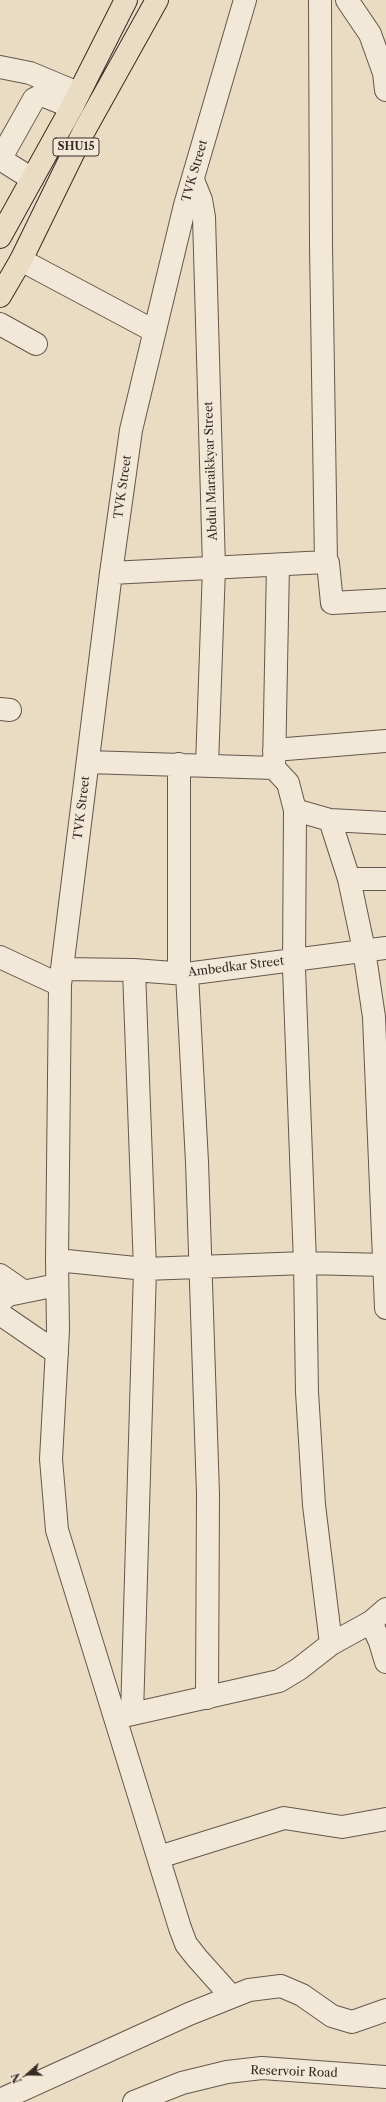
<!DOCTYPE html>
<style>
body{margin:0}
#map{position:relative;width:386px;height:2102px;overflow:hidden;background:#eadcc3;font-family:"Libre Caslon Text",serif}
canvas{display:block}
.north{position:absolute;left:8px;top:2054px;width:40px;height:40px;-webkit-text-stroke:3px #f1e8d8;paint-order:stroke;rotate:250deg;font-size:11px;font-weight:700;line-height:16px;text-align:center;color:#392b26}
.north::after{content:'';display:block;margin:auto;width:14px;height:18px;background:#392b26;clip-path:polygon(50% 0,100% 100%,50% 72%,0 100%)}
</style>
<div id="map">
<canvas width="386" height="2102"></canvas>
<div class="north">N</div>
</div>
<script>
const ctx = document.querySelector('canvas').getContext('2d');
ctx.lineJoin = 'round';
function toPath(rows) {
  const path = new Path2D();
  for (const r of rows) {
    path.moveTo(r[0], r[1]);
    for (let i = 2; i < r.length; i += 2) path.lineTo(r[i], r[i + 1]);
  }
  return path;
}
function trace(path, color, width, dash) {
  ctx.strokeStyle = color;
  ctx.lineWidth = width;
  ctx.lineCap = dash ? 'butt' : 'round';
  ctx.setLineDash(dash || []);
  ctx.stroke(path);
}
function label(font, color, halo, rows, align = 'center') {
  ctx.font = font + ' "Libre Caslon Text",serif';
  ctx.lineWidth = 3.5;
  ctx.setLineDash([]);
  ctx.textBaseline = 'middle';
  ctx.strokeStyle = halo;
  ctx.fillStyle = color;
  for (const [text, x, y, turn = 0] of rows) {
    ctx.save();
    ctx.translate(x, y);
    ctx.rotate((+turn || 0) * Math.PI / 180);
    ctx.textAlign = isNaN(turn) ? turn : align;
    if (halo) ctx.strokeText(text, 0, 0);
    ctx.fillText(text, 0, 0);
    ctx.restore();
  }
}
const minor = toPath([
 [320,0,321,246,326,562,328,563,332,603,386,600],
 [347,0,370,34,384,73,386,90],
 [0,67,30,73,73,91],
 [32,179,5,162,2,156,34,99,42,95,72,107],
 [193,180,201,200,204,217,214,568,207,765],
 [21,260,154,331],
 [0,324,36,344],
 [111,573,326,562],
 [0,709,10,710],
 [274,750,386,741],
 [88,762,274,768,288,783,295,810,294,968,305,1263,307,1392,314,1505,331,1644],
 [179,764,179,973],
 [274,768,278,565],
 [295,810,330,820,386,823],
 [330,820,349,879,364,950,374,1017,386,1308],
 [349,879,386,879],
 [0,957,60,985],
 [62,969,134,970,186,974,386,948],
 [187,974,197,1162,208,1494,207,1698],
 [57,1260,145,1269,305,1263,386,1265],
 [0,1275,23,1291],
 [0,1302,8,1295,57,1285],
 [0,1314,57,1353],
 [371,1622,380,1642,386,1662],
 [132,1714,145,1269,134,970],
 [119,1717,279,1681,299,1669,331,1644,371,1622,386,1609],
 [159,1857,284,1818,342,1827,386,1819],
 [231,1996,197,1958,186,1944,180,1928,57,1530,51,1459,58,1330,57,1260,60,985,111,573,131,430,185,205,245,0],
 [0,2100,189,2014,249,1990,281,1986,302,1995,332,2016,352,2022,386,2010],
 [134,2102,182,2083,227,2072,262,2068,386,2077]
]);
const major = toPath([
 [0,237,72,107,126,0],
 [0,296,21,260,84,131,157,0]
]);
trace(minor, '#65574d', 24);
trace(major, '#392b26', 24);
trace(minor, '#f1e8d8', 22);
trace(major, '#eadcc3', 22);
for (const [x, y, w] of [
 [76,147,46]
]) {
  const box = new Path2D();
  box.roundRect(x - w / 2, y - 9, w, 18, 3);
  ctx.fillStyle = '#f1e8d8';
  ctx.fill(box);
  trace(box, '#392b26', 1);
}
label('bold 11px', '#392b26', null, [
 ["SHU15",76,147]
]);
label('12px', '#392b26', '#f1e8d8', [
 ["TVK Street",195,171,-74],
 ["Abdul Maraikkyar Street",211,471,-92],
 ["TVK Street",123,487,-82],
 ["TVK Street",82,808,-83],
 ["Ambedkar Street",236,967,-7],
 ["Reservoir Road",294,2072,2]
]);
</script>
